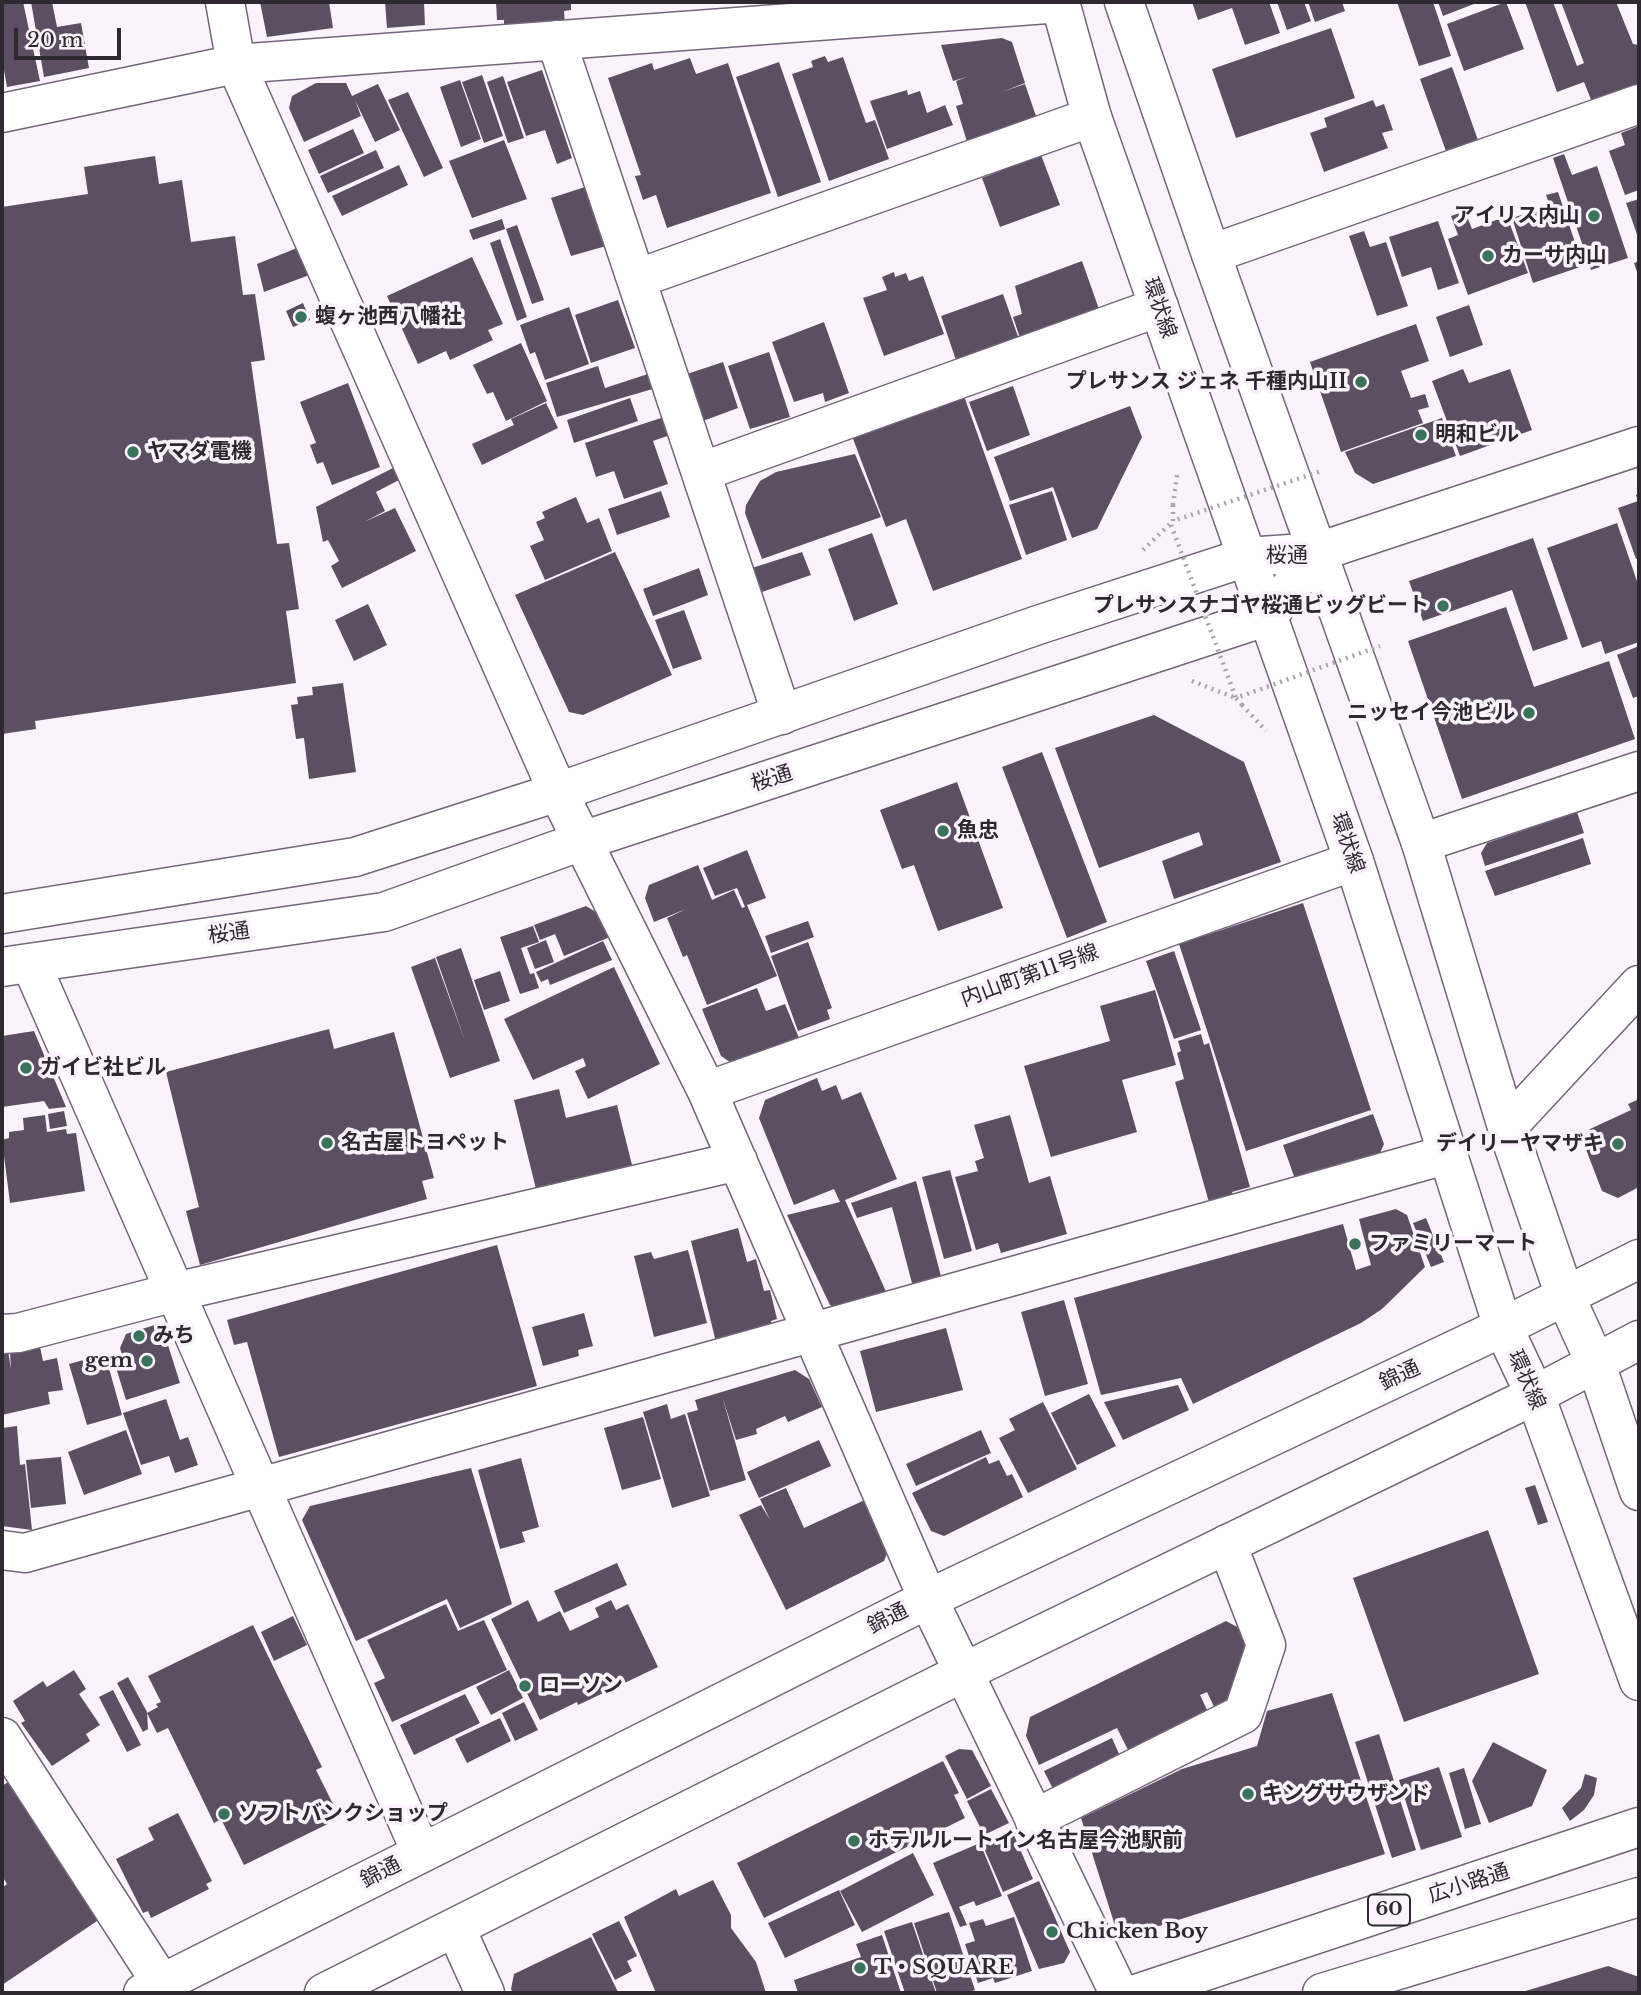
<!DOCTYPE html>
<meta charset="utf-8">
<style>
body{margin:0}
#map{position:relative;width:1641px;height:1995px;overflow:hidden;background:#faf3fc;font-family:"Libre Baskerville",serif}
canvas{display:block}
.frame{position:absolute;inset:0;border:4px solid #2e2830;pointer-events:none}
.scale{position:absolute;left:14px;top:28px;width:107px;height:32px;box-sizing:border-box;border:4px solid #2e2830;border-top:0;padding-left:9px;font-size:21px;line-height:24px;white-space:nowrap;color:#2e2830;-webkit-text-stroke:5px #faf3fc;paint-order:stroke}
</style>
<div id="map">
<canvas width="1641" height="1995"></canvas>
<div class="frame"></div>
<div class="scale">20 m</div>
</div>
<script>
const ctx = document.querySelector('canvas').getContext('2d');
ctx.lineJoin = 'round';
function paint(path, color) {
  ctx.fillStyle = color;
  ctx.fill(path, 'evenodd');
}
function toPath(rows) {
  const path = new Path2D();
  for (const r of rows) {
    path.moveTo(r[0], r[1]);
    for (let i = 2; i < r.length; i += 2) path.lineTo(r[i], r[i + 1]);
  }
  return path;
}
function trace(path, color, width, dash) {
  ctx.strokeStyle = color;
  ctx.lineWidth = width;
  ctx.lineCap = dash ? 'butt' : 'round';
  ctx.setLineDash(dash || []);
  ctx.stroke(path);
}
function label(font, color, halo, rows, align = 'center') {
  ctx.font = font + ' "Libre Baskerville","Noto Sans JP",serif';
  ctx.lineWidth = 7;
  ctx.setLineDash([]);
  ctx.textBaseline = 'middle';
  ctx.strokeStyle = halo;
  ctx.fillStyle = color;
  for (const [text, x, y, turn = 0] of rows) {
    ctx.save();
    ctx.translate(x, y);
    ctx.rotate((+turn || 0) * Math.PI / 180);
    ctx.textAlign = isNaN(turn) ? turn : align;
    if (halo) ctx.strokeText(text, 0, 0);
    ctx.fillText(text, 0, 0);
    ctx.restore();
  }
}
paint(toPath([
 [2,2,23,2,40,81,7,87,2,59],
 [31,2,52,2,57,27,81,23,89,68,44,77],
 [260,2,329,2,333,28,267,37],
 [385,2,424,2,425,25,387,28],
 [496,2,571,2,571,10,564,11,565,25,504,30,504,20,497,20],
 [1192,2,1269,2,1280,33,1245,45,1232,8,1198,20],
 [1277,2,1304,2,1311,21,1287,30],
 [1308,2,1342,2,1345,11,1315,22],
 [1397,2,1433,2,1451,56,1419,66],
 [1438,2,1479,2,1443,16],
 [1506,2,1524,49,1464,71,1447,24],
 [1525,2,1553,2,1577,66,1584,63,1561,2,1616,2,1633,44,1639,45,1639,89,1594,107,1584,82,1557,92],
 [1331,28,1355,98,1236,138,1212,69],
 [1002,38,1012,42,1025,83,1002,92,1025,84,1038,122,968,145,956,106,963,104,956,81,967,77,953,81,941,45],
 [825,56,828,62,843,57,866,123,875,120,889,159,829,181,792,74,813,67,811,61],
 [690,58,696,74,728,63,771,193,667,228,656,195,643,200,635,176,641,175,608,78,652,63,654,70],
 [779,62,821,182,778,197,736,77],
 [1452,67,1479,143,1447,154,1420,79],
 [542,70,572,158,557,164,545,130,526,136,507,82],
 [482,75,503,136,484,143,462,82],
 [503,76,524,138,508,143,487,82],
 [460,80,481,139,461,147,440,87],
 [316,83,346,83,352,96,378,84,400,130,375,142,355,100,361,116,304,142,289,108,292,96],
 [907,90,908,95,920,91,927,113,945,105,953,125,887,149,870,101],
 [408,92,443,168,424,177,388,100],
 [1373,100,1376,107,1384,104,1393,130,1382,133,1388,148,1324,172,1310,133,1327,127,1324,118],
 [1639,126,1639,190,1625,195,1609,151,1625,145,1621,133],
 [353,129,364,153,319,174,308,150],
 [504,140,527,199,472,218,449,161],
 [376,150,384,168,328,193,320,176],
 [1564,154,1572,175,1597,166,1628,258,1591,270,1553,158],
 [1041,155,1060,205,1000,227,982,178],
 [155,156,159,184,182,180,191,242,235,236,243,295,255,294,265,360,251,362,277,544,289,543,299,609,286,611,296,683,35,721,36,729,2,734,2,207,88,194,84,167],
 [399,165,408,185,342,216,332,196],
 [585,187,606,246,571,256,551,198],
 [1558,192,1583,266,1533,283,1512,218,1550,206,1546,195],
 [1639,199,1639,240,1626,203],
 [1465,211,1472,229,1507,216,1528,273,1468,295,1448,239,1458,235,1451,216],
 [502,219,505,229,473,240,469,230],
 [1438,221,1459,283,1438,290,1431,267,1402,277,1389,237],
 [517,225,544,300,532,304,506,229],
 [1364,231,1370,247,1386,242,1408,306,1377,316,1349,236],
 [500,239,527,317,517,321,490,243],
 [302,246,312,274,264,292,257,264],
 [472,257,503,324,488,330,493,340,450,360,446,351,418,364,387,296],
 [1082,261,1100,312,1021,341,1013,317,1022,314,1015,286],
 [1639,261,1639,278,1634,263],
 [894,272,895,277,906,273,909,281,923,276,944,334,884,356,863,298,887,290,882,277],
 [1003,294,1021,345,958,366,941,316],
 [618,300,635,348,591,363,575,315],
 [303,303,310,320,293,327,286,311],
 [1469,305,1483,345,1450,357,1436,317],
 [569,307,589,364,545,380,535,352,530,354,520,325],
 [824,322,849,393,825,402,823,393,794,402,772,342],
 [1416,324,1429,361,1401,371,1411,398,1425,394,1429,407,1418,410,1423,423,1341,452,1310,362],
 [521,343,547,401,506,421,493,392,487,394,473,365],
 [769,352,790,417,750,429,728,366],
 [723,362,738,408,703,421,687,374],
 [598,366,605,388,651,373,656,388,557,417,546,383],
 [1463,369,1469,383,1510,369,1532,430,1460,456,1432,381],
 [348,383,380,467,332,485,323,462,317,464,310,445,316,443,300,402],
 [1013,386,1030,435,987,451,969,402],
 [964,396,1022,559,933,591,906,519,886,527,852,436],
 [630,398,638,421,574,443,567,420],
 [546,403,558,428,482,465,472,444,514,425,511,419],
 [1130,406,1142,437,1097,529,1072,538,1053,487,1010,501,994,457],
 [664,417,670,435,653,441,668,484,624,499,614,471,596,477,585,443],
 [1442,418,1456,456,1373,484,1355,473,1345,452],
 [855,454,881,517,762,559,745,513,746,505,760,481,776,472],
 [393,468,399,480,376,492,385,511,364,522,395,508,416,551,342,588,331,566,339,561,328,540,323,542,316,507],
 [661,491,670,517,617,535,608,509],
 [1052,491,1067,540,1026,555,1009,505],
 [1639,494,1639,558,1636,559,1618,508,1638,501,1636,495],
 [576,497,587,523,599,518,612,551,545,580,530,546,544,540,536,522,545,518,542,512],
 [1617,523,1639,587,1639,642,1605,654,1601,641,1582,648,1547,548],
 [872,533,898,604,854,621,828,549],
 [1533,538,1568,639,1533,651,1512,590,1423,621,1409,581],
 [615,552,672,675,583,715,569,712,515,595],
 [802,552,811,575,759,593,752,568],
 [699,568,708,595,653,616,643,589],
 [368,604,387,645,354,661,335,620],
 [1506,607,1534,687,1609,661,1635,739,1462,799,1408,641],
 [684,610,702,659,673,669,655,620],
 [1639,646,1639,696,1633,698,1617,655],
 [343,683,356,772,309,779,304,738,296,739,291,705,298,704,297,697,313,695,312,687],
 [1154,715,1244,762,1281,862,1174,899,1162,861,1203,845,1199,832,1099,868,1055,748],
 [1042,752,1107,922,1067,938,1002,767],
 [957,782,1003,908,938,931,914,865,902,869,880,810],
 [1577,812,1584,833,1485,866,1481,853,1487,843],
 [1583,838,1591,864,1495,896,1485,871],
 [747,850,766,898,747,905,777,976,707,1005,687,955,683,957,667,918,686,909,654,922,645,898,649,885,698,865,712,900,734,890,742,908,745,907,737,888,715,896,703,868],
 [1303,903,1371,1110,1246,1151,1179,944],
 [586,906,601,915,610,937,564,956,555,934,540,940,534,925],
 [808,921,814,937,771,953,765,936],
 [533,926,539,942,521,948,530,974,534,973,539,988,520,994,500,937],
 [546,940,554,962,535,969,527,948],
 [603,941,612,960,550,985,548,979,541,982,536,972],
 [808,942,832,1008,827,1010,830,1019,798,1031,771,956],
 [461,948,500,1061,450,1078,411,967,435,958,466,1044,436,957],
 [1174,951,1201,1030,1174,1039,1146,961],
 [614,967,660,1064,588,1099,575,1071,586,1066,583,1058,533,1080,504,1019],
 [500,971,510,1001,484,1010,474,980],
 [757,988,766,1011,785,1004,799,1038,733,1064,721,1056,702,1009],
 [1155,990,1176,1065,1122,1080,1137,1132,1051,1157,1024,1066,1110,1041,1100,1006],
 [329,1029,334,1049,394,1032,434,1178,422,1181,427,1199,200,1265,186,1211,199,1207,166,1072],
 [34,1031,66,1107,49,1109,44,1101,2,1107,2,1036],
 [1201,1034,1204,1045,1209,1043,1250,1187,1232,1192,1235,1199,1210,1206,1175,1082,1184,1079,1177,1053,1181,1051,1178,1041],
 [817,1078,822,1091,836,1085,842,1100,861,1092,897,1179,845,1200,888,1296,838,1311,830,1305,787,1215,840,1202,834,1189,794,1205,759,1118,765,1100],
 [559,1089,566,1118,617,1105,632,1165,536,1189,514,1100],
 [1639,1099,1639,1187,1618,1198,1602,1191,1582,1139,1590,1129,1631,1110,1628,1104],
 [64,1111,67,1126,50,1129,48,1114],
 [1373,1114,1384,1144,1377,1160,1296,1182,1283,1145],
 [45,1115,47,1132,66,1129,67,1134,76,1133,85,1191,10,1203,2,1140,9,1138,9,1132,24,1130,23,1118],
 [1010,1115,1029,1183,1050,1176,1067,1234,1001,1253,998,1243,976,1250,955,1177,978,1171,975,1161,984,1158,974,1125],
 [950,1170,972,1251,944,1259,922,1177],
 [916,1181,942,1280,913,1287,892,1207,857,1218,851,1203],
 [1396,1209,1407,1215,1425,1267,1382,1309,1361,1323,1193,1404,1181,1378,1101,1395,1074,1298,1343,1224,1356,1270,1371,1265,1359,1219],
 [1426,1218,1444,1262,1431,1267,1413,1223],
 [738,1228,747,1262,756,1259,764,1291,770,1290,777,1319,771,1321,773,1328,716,1342,691,1241],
 [497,1245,537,1386,279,1457,247,1342,234,1345,227,1320],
 [688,1250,707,1323,654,1337,634,1256,651,1252,654,1259],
 [1064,1300,1088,1384,1045,1396,1021,1312],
 [584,1313,593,1346,578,1350,579,1356,543,1366,532,1327],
 [161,1323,180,1383,126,1400,113,1358,122,1355,120,1348,126,1334],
 [946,1328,963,1390,876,1412,860,1351],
 [2,1338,6,1338,11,1369,10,1352,40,1347,43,1361,57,1358,63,1390,48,1392,50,1404,2,1415],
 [105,1354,122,1415,87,1425,69,1364],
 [795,1370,809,1379,822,1407,788,1422,785,1416,756,1429,757,1434,736,1440,722,1396,746,1480,710,1491,687,1413,698,1410,695,1400],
 [1178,1385,1189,1410,1123,1440,1104,1402],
 [1089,1394,1116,1446,1077,1465,1051,1413],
 [166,1399,180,1440,188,1437,198,1465,175,1473,169,1456,141,1465,123,1413],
 [1043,1402,1077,1469,1028,1493,999,1438,1015,1430,1009,1419],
 [667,1404,671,1419,685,1414,710,1496,672,1508,643,1412],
 [643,1417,661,1479,622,1490,604,1428],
 [17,1426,20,1465,25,1464,32,1530,2,1526,2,1428],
 [126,1430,142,1474,84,1495,68,1452],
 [981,1430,991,1453,916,1486,906,1464],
 [819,1440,831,1466,759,1498,747,1472],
 [61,1457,66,1504,31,1508,26,1460],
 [986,1457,989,1464,999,1460,1007,1476,1012,1474,1023,1497,944,1536,931,1531,912,1493],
 [521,1458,539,1527,522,1532,525,1542,500,1549,478,1470],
 [471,1468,512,1604,460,1628,447,1599,356,1641,302,1520,310,1506],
 [1535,1485,1548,1522,1538,1525,1525,1488],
 [786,1488,804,1528,867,1499,889,1548,884,1561,786,1610,739,1515,761,1505,770,1520,760,1499],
 [1488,1530,1539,1674,1404,1722,1353,1578],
 [617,1563,627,1585,564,1613,554,1591],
 [528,1600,538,1622,560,1611,570,1631,599,1617,595,1608,611,1600,616,1610,628,1604,658,1667,578,1705,577,1702,540,1720,491,1619],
 [446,1604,458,1631,484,1620,507,1670,392,1722,374,1683,385,1678,367,1640],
 [293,1616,307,1645,274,1661,261,1632],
 [1226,1621,1241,1629,1251,1657,1229,1709,1218,1715,1207,1692,1200,1695,1209,1714,1129,1752,1117,1728,1039,1765,1026,1736,1030,1717],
 [253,1625,322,1767,316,1770,340,1818,244,1865,221,1819,214,1823,168,1728,157,1733,147,1713,158,1707,156,1704,161,1702,148,1676],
 [74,1670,86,1689,79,1694,100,1725,86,1734,90,1741,52,1766,21,1723,25,1721,13,1701,43,1681,47,1687],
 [509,1670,523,1698,491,1715,476,1687],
 [128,1677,147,1712,148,1729,143,1732,117,1683],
 [113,1690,141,1745,127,1752,99,1697],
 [1332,1693,1385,1854,1128,1936,1116,1929,1081,1818,1182,1769,1257,1746,1267,1711],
 [465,1694,480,1723,414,1755,400,1725],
 [524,1702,538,1730,515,1741,502,1713],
 [500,1718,511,1741,467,1763,455,1739],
 [1379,1734,1416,1850,1392,1858,1355,1742],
 [1112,1738,1123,1763,1056,1795,1044,1771],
 [1493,1742,1547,1770,1532,1806,1489,1823,1472,1781],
 [959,1749,972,1750,991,1786,967,1799,945,1756],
 [943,1761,959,1793,954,1795,965,1818,764,1918,737,1863],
 [1439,1767,1462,1837,1421,1850,1399,1780],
 [1464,1768,1481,1824,1465,1829,1449,1773],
 [1585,1774,1597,1778,1594,1795,1584,1810,1570,1821,1562,1808,1581,1788],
 [8,1782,100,1919,2,1985,2,1888,7,1884,2,1876,2,1786],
 [991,1789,1009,1823,984,1835,967,1801],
 [178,1813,212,1881,206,1884,209,1889,151,1918,148,1911,143,1913,116,1859,154,1840,148,1828],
 [1013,1833,1033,1879,1003,1892,983,1846],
 [980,1843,1002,1896,976,1906,974,1901,959,1907,967,1925,960,1927,933,1863],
 [913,1853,934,1895,862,1932,840,1891],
 [713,1880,731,1915,731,1928,756,1962,766,1993,656,1993,624,1917,676,1889,679,1896],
 [1039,1881,1070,1952,1064,1963,1039,1969,1007,1895],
 [839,1890,855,1925,785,1958,768,1923],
 [949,1912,975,1990,966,1993,937,1993,914,1923],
 [1014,1917,1032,1971,995,1983,993,1978,978,1983,965,1944,975,1941,969,1923,983,1919,986,1926],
 [619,1921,637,1956,627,1961,632,1971,615,1980,592,1934],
 [912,1922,936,1993,905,1993,884,1931],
 [882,1935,901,1993,798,1993,794,1980,861,1957,856,1944],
 [591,1937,618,1992,513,1993,511,1989,514,1974],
 [1608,1966,1639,1977,1639,1993,1519,1993]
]), '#5c4f62');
const street = toPath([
 [225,2,236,64,558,792,707,1091,928,1599,1119,1993],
 [556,40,782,715],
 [2,113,236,64,1061,3],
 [1211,254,1639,104],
 [636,279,1092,117],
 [701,472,1159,307],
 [1421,843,1639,771],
 [31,964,421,1852],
 [707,1091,1354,861],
 [1507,1127,1639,985],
 [2,1334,18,1333,175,1292,738,1161],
 [2,1550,25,1553,1445,1155],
 [2,1737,162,1984],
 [1034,1819,1243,1714,1266,1645,1227,1544],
 [456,1929,485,1993]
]);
const secondary = toPath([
 [2,914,355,857,558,792,1038,625,1247,557,1318,552,1639,446],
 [2,967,384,912,582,841,1268,616,1318,552],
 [143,1993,928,1599,1503,1327,1639,1259],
 [324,1993,962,1673,1535,1395,1639,1340]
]);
const primary = toPath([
 [1060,2,1092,117,1354,861,1503,1327,1535,1395,1639,1681],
 [1124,2,1211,254,1421,843,1507,1127,1565,1296,1596,1364,1639,1491],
 [1139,1993,1639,1827],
 [1322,1993,1639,1897]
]);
trace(street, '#74667a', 41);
trace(secondary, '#74667a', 41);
trace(primary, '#74667a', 41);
trace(toPath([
 [1173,505,1177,475],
 [1143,550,1173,521],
 [1192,681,1236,698],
 [1242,705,1266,731]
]), '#a8a2aa', 4.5, [2, 5]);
trace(street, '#fff', 38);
trace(secondary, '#fff', 38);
trace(primary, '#fff', 38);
trace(toPath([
 [1173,505,1173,521,1321,471],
 [1171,525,1236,698],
 [1242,705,1236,698,1380,646]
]), '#a8a2aa', 4.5, [2, 5]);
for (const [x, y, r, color] of [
 [1594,216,7,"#39735c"],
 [1488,256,7,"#39735c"],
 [301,317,7,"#39735c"],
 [1361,382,7,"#39735c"],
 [1421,435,7,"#39735c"],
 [133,452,7,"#39735c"],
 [1443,606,7,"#39735c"],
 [1529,713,7,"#39735c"],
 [943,831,7,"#39735c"],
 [26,1068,7,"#39735c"],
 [327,1143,7,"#39735c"],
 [1618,1144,7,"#39735c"],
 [1355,1244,7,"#39735c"],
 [139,1336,7,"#39735c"],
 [147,1361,7,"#39735c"],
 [525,1686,7,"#39735c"],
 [1248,1794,7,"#39735c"],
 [224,1814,7,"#39735c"],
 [854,1841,7,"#39735c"],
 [1052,1932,7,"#39735c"],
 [860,1968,7,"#39735c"]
]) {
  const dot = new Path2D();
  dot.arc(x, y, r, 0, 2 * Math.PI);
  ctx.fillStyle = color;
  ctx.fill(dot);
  trace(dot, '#faf3fc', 2.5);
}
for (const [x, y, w] of [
 [1389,1910,42]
]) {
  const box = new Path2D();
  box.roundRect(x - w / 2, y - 15.5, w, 31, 5);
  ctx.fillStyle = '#faf3fc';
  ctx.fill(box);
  trace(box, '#2e2830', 2);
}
label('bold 19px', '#2e2830', null, [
 ["60",1389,1910]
]);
label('bold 21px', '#2e2830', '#faf3fc', [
 ["アイリス内山",1580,216,"right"],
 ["カーサ内山",1502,256],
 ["蝮ヶ池西八幡社",315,317],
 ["プレサンス ジェネ 千種内山II",1347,382,"right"],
 ["明和ビル",1435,435],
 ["ヤマダ電機",147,452],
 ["プレサンスナゴヤ桜通ビッグビート",1429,606,"right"],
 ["ニッセイ今池ビル",1515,713,"right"],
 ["魚忠",957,831],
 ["ガイビ社ビル",40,1068],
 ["名古屋トヨペット",341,1143],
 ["デイリーヤマザキ",1604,1144,"right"],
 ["ファミリーマート",1369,1244],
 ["みち",153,1336],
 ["gem",133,1361,"right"],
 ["ローソン",539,1686],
 ["キングサウザンド",1262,1794],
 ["ソフトバンクショップ",238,1814],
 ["ホテルルートイン名古屋今池駅前",868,1841],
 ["Chicken Boy",1066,1932],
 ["T・SQUARE",874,1968]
], 'left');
label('21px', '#2e2830', '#faf3fc', [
 ["環状線",1159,308,71],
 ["桜通",1287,556],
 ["桜通",772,779,-18],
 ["環状線",1347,843,71],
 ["桜通",229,934,-8],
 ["内山町第11号線",1030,976,-20],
 ["錦通",1400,1376,-25],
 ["環状線",1526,1380,66],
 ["錦通",888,1619,-27],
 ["錦通",381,1873,-27],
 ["広小路通",1469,1884,-18]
]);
</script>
